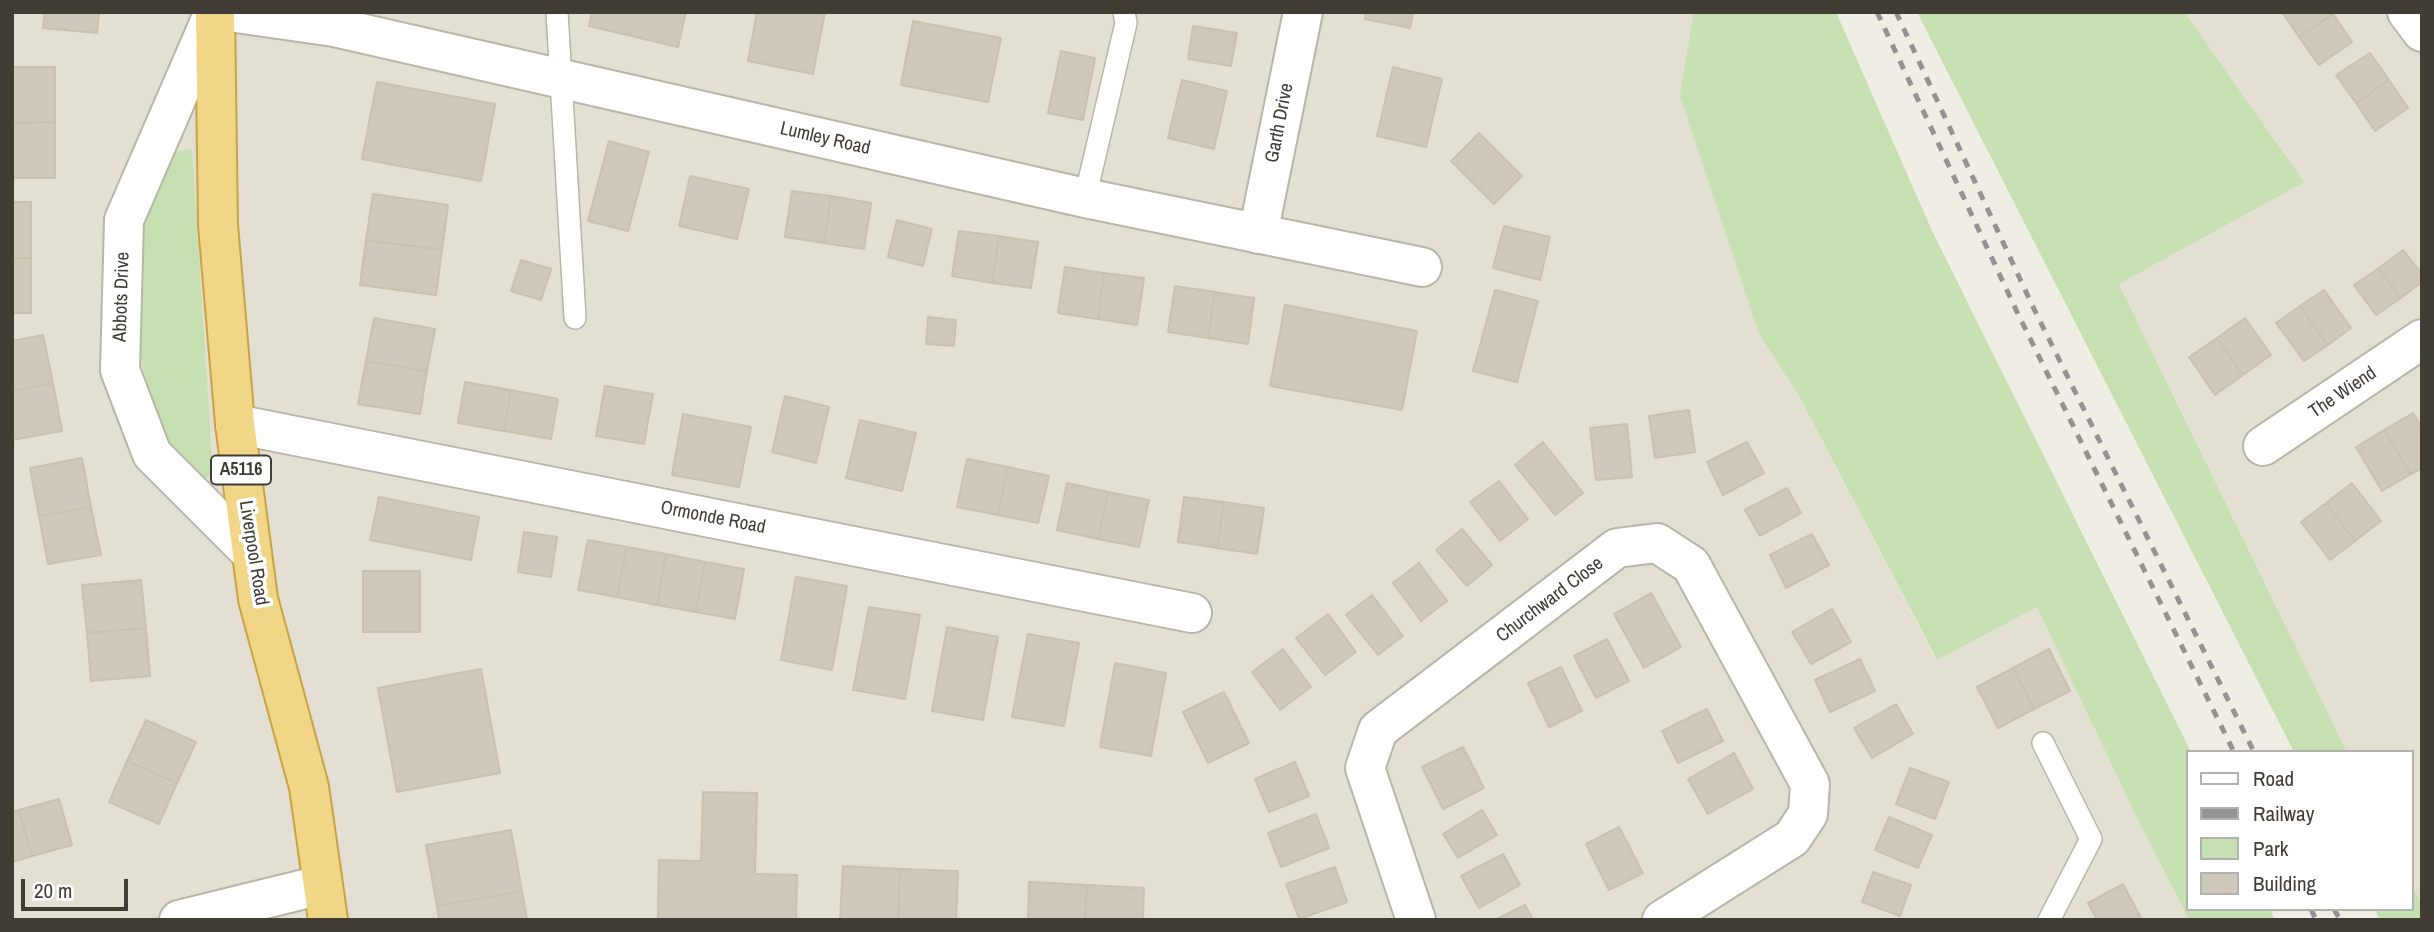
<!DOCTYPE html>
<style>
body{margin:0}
#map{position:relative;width:2434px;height:932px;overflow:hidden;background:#f0ede4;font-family:"Archivo Narrow",sans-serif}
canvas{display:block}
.frame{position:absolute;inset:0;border:14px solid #413d35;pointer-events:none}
.legend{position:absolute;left:2186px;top:750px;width:228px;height:161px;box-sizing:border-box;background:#fff;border:2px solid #b3b1ae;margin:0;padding:9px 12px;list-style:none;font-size:21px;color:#413d35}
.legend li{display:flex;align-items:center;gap:14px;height:35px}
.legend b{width:35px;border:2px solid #b3b1ae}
.scale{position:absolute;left:21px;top:879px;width:107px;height:32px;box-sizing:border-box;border:4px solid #413d35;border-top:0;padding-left:9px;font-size:21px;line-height:24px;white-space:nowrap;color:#413d35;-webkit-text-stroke:5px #fff;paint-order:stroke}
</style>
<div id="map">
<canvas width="2434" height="932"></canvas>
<div class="frame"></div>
<ul class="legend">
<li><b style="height:9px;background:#fff"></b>Road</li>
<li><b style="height:9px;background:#939393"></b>Railway</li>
<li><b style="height:19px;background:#c7e0b1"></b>Park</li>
<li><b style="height:19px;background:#d0c9bb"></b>Building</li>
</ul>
<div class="scale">20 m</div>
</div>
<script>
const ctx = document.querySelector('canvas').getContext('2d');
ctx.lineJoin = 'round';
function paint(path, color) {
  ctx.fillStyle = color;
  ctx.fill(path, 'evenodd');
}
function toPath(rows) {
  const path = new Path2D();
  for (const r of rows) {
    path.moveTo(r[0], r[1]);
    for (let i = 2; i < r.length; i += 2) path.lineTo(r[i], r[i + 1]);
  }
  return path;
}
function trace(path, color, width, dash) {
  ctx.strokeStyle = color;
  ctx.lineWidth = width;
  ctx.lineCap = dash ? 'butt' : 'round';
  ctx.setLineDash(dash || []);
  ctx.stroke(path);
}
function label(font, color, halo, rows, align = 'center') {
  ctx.font = font + ' "Archivo Narrow",sans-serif';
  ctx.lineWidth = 7;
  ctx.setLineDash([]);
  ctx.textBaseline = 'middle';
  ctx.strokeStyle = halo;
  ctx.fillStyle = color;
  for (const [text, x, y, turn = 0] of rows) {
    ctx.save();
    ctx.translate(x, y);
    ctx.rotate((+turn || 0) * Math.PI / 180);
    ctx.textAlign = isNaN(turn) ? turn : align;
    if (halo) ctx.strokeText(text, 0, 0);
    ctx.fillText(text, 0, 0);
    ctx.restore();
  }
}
paint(toPath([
 [12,12,1817,12,1759,334,1799,396,1936,660,2037,606,2134,812,2189,920,12,920],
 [1980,12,2422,12,2422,904,2411,882,2411,752,2347,752,2096,236]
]), '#e3dfd2');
paint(toPath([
 [1694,12,1836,12,1933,233,2191,752,2187,752,2187,909,2270,909,2275,920,2189,920,2134,812,2037,607,1937,660,1799,396,1759,334,1680,95],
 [1917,12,2184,12,2304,182,2119,284,2347,752,2294,752],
 [192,149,213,475,196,481,164,446,136,339,135,242,168,153],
 [2411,882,2422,904,2422,920,2380,920,2375,909,2411,909]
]), '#c7e0b1');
const building = toPath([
 [45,12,99,12,97,33,43,28,45,12],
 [592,12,686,12,678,47,589,26,592,12],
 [757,12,825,12,813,74,748,61,757,12],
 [1366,12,1413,12,1410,28,1365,19,1366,12],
 [2282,12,2331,12,2333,14,2299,37,2282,12],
 [2333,14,2352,42,2319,65,2299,37,2333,14],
 [913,21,1001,38,988,102,901,85,913,21],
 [1193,26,1237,33,1231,66,1188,59,1193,26],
 [1061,51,1095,58,1083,120,1048,113,1061,51],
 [2370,53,2389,80,2356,103,2336,75,2370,53],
 [12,67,55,67,55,122,12,123,12,67],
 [1393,67,1442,79,1426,147,1377,136,1393,67],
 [1182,80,1227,91,1214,149,1168,138,1182,80],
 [2389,80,2408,108,2375,131,2356,103,2389,80],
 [377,82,495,104,481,181,362,159,377,82],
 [55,122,55,178,12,178,12,123,55,122],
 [1479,133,1522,176,1494,204,1451,161,1479,133],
 [609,141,649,152,628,231,588,221,609,141],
 [690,176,749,189,737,239,679,226,690,176],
 [792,191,831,196,824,243,785,237,792,191],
 [373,194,448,205,442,250,366,240,373,194],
 [831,196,871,203,864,249,824,243,831,196],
 [12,202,31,202,31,258,12,258,12,202],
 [897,220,932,229,923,266,888,257,897,220],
 [1504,226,1550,237,1540,280,1493,268,1504,226],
 [959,231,999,236,992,283,952,276,959,231],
 [999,236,1038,242,1031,288,992,283,999,236],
 [366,240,442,250,436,295,360,285,366,240],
 [2403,250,2422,274,2422,282,2401,298,2379,268,2403,250],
 [12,258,31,258,31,313,12,313,12,258],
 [521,260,551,269,541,300,511,291,521,260],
 [1065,267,1104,273,1098,319,1058,313,1065,267],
 [2379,268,2401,298,2376,315,2354,285,2379,268],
 [1104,273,1144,278,1137,325,1098,319,1104,273],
 [1175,286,1215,292,1208,338,1168,332,1175,286],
 [1495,290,1538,301,1517,382,1473,371,1495,290],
 [2324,290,2351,328,2328,345,2300,306,2324,290],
 [1215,292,1254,298,1248,344,1208,338,1215,292],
 [1285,305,1417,331,1402,410,1270,386,1285,305],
 [2300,306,2328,345,2304,361,2276,323,2300,306],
 [928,317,956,320,954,346,926,344,928,317],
 [374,318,435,329,427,371,366,361,374,318],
 [2245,318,2271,355,2243,375,2217,338,2245,318],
 [43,335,53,383,12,391,12,341,43,335],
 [2217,338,2243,375,2215,395,2189,357,2217,338],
 [366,361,427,371,420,414,358,404,366,361],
 [465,382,511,390,504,431,458,423,465,382],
 [53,383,62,431,12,440,12,391,53,383],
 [605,386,653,394,644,444,596,436,605,386],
 [511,390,558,399,551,439,504,431,511,390],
 [785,396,829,407,816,463,772,452,785,396],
 [1689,410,1695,452,1655,458,1649,416,1689,410],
 [2413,413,2422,428,2422,468,2411,474,2384,430,2413,413],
 [683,414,751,427,739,487,672,475,683,414],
 [860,420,916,433,902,491,846,478,860,420],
 [1627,424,1632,477,1596,480,1590,428,1627,424],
 [2384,430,2411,474,2382,491,2356,447,2384,430],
 [1543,442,1583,493,1555,515,1515,465,1543,442],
 [1747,442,1764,473,1723,495,1707,462,1747,442],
 [82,458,91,507,39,516,30,468,82,458],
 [967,459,1008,467,998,515,957,507,967,459],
 [1008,467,1049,476,1038,523,998,515,1008,467],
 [1499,481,1528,519,1500,541,1470,502,1499,481],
 [1067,483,1108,492,1098,539,1057,530,1067,483],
 [2352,483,2381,521,2355,541,2326,503,2352,483],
 [1787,488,1801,513,1760,536,1745,510,1787,488],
 [1108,492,1149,500,1139,547,1098,539,1108,492],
 [379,497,479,517,471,560,370,540,379,497],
 [1184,497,1224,502,1217,548,1178,542,1184,497],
 [1224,502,1264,508,1257,554,1217,548,1224,502],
 [2326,503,2355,541,2330,560,2301,522,2326,503],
 [91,507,101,555,48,564,39,516,91,507],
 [1462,529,1492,565,1467,586,1436,550,1462,529],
 [524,532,557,537,551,577,518,572,524,532],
 [1812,534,1829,565,1786,588,1770,555,1812,534],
 [588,540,627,547,617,597,578,590,588,540],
 [627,547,666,554,657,605,617,597,627,547],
 [666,554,705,562,696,612,657,605,666,554],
 [705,562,744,569,735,619,696,612,705,562],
 [1419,563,1447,601,1421,621,1393,583,1419,563],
 [363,571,420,571,420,632,363,632,363,571],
 [796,577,847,586,832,670,781,660,796,577],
 [141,580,146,628,87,633,82,585,141,580],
 [1651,593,1681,647,1644,668,1614,614,1651,593],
 [1372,595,1403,636,1378,655,1346,615,1372,595],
 [869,607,920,615,905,699,853,690,869,607],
 [1832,609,1851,642,1811,664,1792,632,1832,609],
 [1328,614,1356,652,1325,675,1296,638,1328,614],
 [947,627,998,637,983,720,932,711,947,627],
 [146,628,150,676,91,681,87,633,146,628],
 [1028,634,1079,643,1064,726,1012,717,1028,634],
 [1607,639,1629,681,1596,698,1574,656,1607,639],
 [1283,649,1311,687,1280,710,1252,672,1283,649],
 [2049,649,2070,691,2034,709,2013,668,2049,649],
 [1860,659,1875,691,1830,712,1815,680,1860,659],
 [1115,663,1166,673,1151,756,1100,747,1115,663],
 [1561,667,1582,711,1549,727,1528,683,1561,667],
 [2013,668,2034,709,1998,728,1977,687,2013,668],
 [481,669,500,773,397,792,378,688,481,669],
 [1224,692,1249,743,1208,763,1183,712,1224,692],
 [1896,704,1913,734,1872,758,1854,728,1896,704],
 [1707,709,1723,741,1678,763,1662,731,1707,709],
 [146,720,196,742,177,783,127,761,146,720],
 [1463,747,1484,788,1443,809,1422,767,1463,747],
 [1734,753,1753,789,1708,814,1688,779,1734,753],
 [127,761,177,783,159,824,109,802,127,761],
 [1295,762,1309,796,1269,812,1255,779,1295,762],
 [1910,768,1949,782,1935,819,1896,804,1910,768],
 [703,792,757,793,755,874,797,875,796,920,658,920,659,860,701,861,703,792],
 [59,799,72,845,32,856,19,810,59,799],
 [19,810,32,856,12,862,12,812,19,810],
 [1482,810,1497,835,1458,858,1443,834,1482,810],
 [1316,814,1329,848,1281,867,1268,833,1316,814],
 [1889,817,1932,835,1918,868,1875,850,1889,817],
 [1619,827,1643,873,1609,890,1586,844,1619,827],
 [511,830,522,891,437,906,426,845,511,830],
 [1503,854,1520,885,1479,908,1461,876,1503,854],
 [843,866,900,869,898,920,840,920,843,866],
 [1335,867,1347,902,1299,919,1286,884,1335,867],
 [900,869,958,871,956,920,898,920,900,869],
 [1873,872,1911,885,1900,916,1862,902,1873,872],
 [1029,882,1087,885,1085,920,1028,920,1029,882],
 [2123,884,2142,920,2097,920,2088,903,2123,884],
 [1087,885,1144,888,1143,920,1085,920,1087,885],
 [522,891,527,920,439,920,437,906,522,891],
 [1525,905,1533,920,1495,920,1525,905]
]);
paint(building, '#d0c9bb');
trace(building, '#cac1af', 2);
const service = toPath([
 [557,12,575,318],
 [1085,198,1126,23,1124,12],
 [2043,743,2091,839,2049,920]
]);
const minor = toPath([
 [214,12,124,220,120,370,152,454,252,554],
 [229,12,334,27,1085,198,1422,267],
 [2407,12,2422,32],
 [1258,234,1303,12],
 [235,424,1192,613],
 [2263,446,2422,339],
 [179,920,321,885],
 [1416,920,1365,768,1378,730,1617,548,1657,543,1691,565,1810,784,1808,814,1792,838,1662,920]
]);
const trunk = toPath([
 [215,12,218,225,235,424,258,599,309,787,328,920]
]);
trace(service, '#bab5a8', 24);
trace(minor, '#bab5a8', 42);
trace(trunk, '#caa343', 42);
trace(service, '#fff', 21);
trace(minor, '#fff', 38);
trace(trunk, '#f0d686', 38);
trace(toPath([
 [1877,12,2018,314,2234,752],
 [1896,12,2034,309,2254,752],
 [2311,909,2316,920],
 [2334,909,2340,920]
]), '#939393', 5, [9, 9]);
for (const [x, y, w] of [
 [241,470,60]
]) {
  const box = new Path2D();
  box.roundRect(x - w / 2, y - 14.5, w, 29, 5);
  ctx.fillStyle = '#fff';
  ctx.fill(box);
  trace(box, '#413d35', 2);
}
label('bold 18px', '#413d35', null, [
 ["A5116",241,470]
]);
label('19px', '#413d35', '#fff', [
 ["Garth Drive",1280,123,-79],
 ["Lumley Road",825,139,13],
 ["Abbots Drive",122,297,-88],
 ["The Wiend",2343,393,-34],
 ["Ormonde Road",713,518,11],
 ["Liverpool Road",253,553,81],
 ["Churchward Close",1550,600,-37]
]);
</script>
